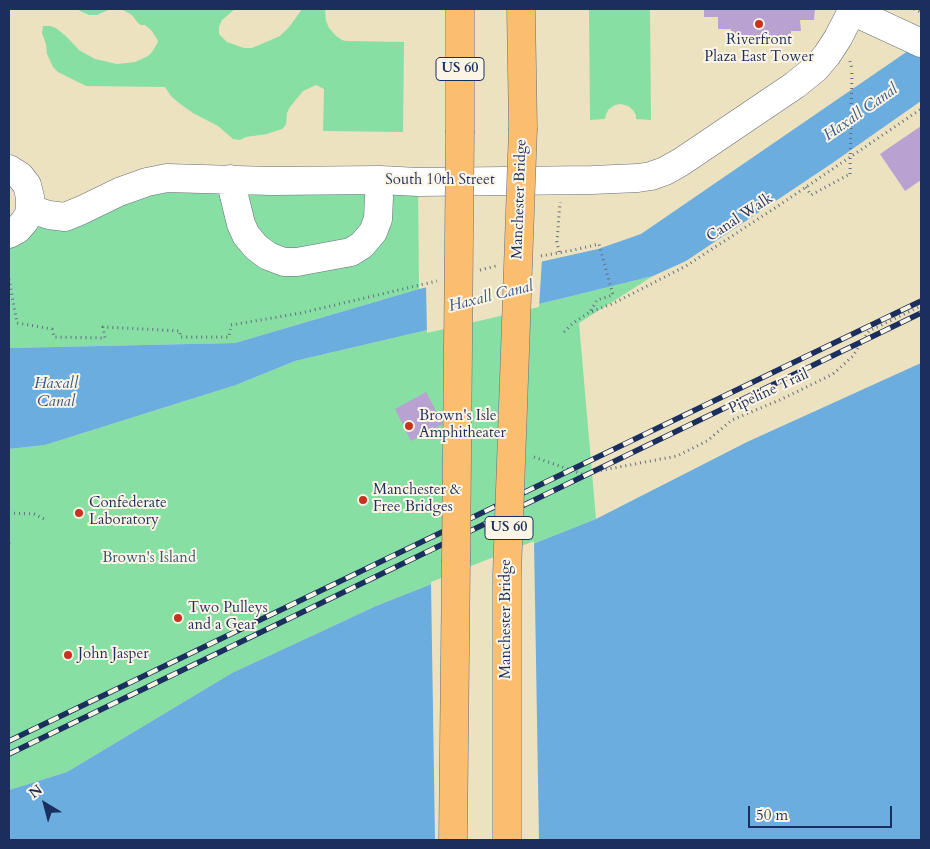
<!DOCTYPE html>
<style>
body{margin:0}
#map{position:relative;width:930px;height:849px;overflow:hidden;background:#ece2c0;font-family:Cardo,serif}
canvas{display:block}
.frame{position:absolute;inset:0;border:10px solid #1b2f5e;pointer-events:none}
.north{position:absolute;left:20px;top:779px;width:50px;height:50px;-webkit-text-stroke:4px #fcf5e5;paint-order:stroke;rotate:323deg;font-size:14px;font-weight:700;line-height:20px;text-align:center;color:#1b2f5e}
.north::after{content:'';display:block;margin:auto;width:18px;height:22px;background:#1b2f5e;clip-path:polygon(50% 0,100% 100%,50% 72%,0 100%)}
.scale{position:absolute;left:748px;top:806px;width:144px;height:22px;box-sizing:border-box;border:2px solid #1b2f5e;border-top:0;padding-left:6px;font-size:15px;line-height:18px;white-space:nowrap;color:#1b2f5e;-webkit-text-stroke:4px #fcf5e5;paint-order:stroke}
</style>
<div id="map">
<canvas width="930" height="849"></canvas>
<div class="frame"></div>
<div class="north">N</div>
<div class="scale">50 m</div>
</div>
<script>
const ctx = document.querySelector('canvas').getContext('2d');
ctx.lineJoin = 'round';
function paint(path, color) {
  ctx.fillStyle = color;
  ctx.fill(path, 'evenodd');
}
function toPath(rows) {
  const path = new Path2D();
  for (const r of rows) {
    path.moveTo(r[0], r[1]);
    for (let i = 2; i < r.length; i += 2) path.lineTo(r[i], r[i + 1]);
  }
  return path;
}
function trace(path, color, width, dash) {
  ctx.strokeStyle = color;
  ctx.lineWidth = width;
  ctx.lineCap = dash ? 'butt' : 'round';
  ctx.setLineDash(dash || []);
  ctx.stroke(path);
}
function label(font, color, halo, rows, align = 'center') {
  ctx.font = font + ' Cardo,serif';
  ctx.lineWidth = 4;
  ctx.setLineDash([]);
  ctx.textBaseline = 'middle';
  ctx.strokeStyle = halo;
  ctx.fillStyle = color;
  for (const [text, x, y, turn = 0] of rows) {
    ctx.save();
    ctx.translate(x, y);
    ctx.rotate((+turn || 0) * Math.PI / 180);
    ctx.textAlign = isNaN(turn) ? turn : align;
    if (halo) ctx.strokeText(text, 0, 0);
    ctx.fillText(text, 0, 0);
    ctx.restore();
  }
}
paint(toPath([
 [77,9,235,9,222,20,219,27,219,34,227,42,244,48,252,48,280,36,290,26,302,9,325,9,326,21,329,28,336,36,342,40,346,41,404,42,403,132,323,131,324,89,316,85,303,91,290,107,287,113,286,124,284,127,282,129,267,134,246,137,240,140,233,139,218,126,193,113,179,103,171,96,165,87,86,86,58,72,53,67,47,54,46,44,42,33,43,26,50,26,56,28,67,37,79,50,95,59,117,64,135,62,148,56,152,52,158,42,157,39,151,30,145,25,141,25,138,23,132,15,123,10,116,9,108,10,97,15,89,15,82,12],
 [589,9,650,9,651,120,636,119,636,115,633,110,628,106,621,104,615,105,609,109,606,114,605,119,590,120],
 [418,182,419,289,235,343,9,348,9,234,49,215,119,192],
 [653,276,579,323,596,519,376,606,232,673,67,772,9,790,9,449,45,445,236,385,295,361,564,298]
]), '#87dfa4');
paint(toPath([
 [921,42,921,101,831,164,686,261,653,276,564,298,295,361,236,385,45,445,9,449,9,348,235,343,419,289,598,249,641,234],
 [921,363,921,840,9,840,9,790,67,772,232,673,376,606,596,519,747,442]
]), '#6baddf');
paint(toPath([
 [542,259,539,307,427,333,426,285],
 [534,541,539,840,435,840,431,582]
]), '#ece2c0');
paint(toPath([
 [704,9,815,9,814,20,800,20,801,31,791,31,791,39,731,40,731,29,718,29,718,17,704,17],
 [921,126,921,180,905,191,880,154],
 [426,392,443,424,411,441,395,409]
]), '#b9a2d2');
const minor = toPath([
 [852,11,921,43],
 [9,169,20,176,27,185,30,197,30,209,28,216,24,222,18,229,9,234],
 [230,179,241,224,246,235,256,247,268,256,284,262,297,262,351,252,362,245,373,232,378,219,379,197],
 [30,209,49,215,65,217,82,210,119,192,147,182,167,178,271,181,380,180,418,182,592,180,638,178,651,176,665,171,681,162,795,85,816,68,827,55,838,38,853,9]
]);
const major = toPath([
 [521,9,523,128],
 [460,130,460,9],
 [453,840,456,562]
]);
trace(minor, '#646e80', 29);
trace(major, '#646e80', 29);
trace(toPath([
 [914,9,921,12],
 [850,61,852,69],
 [806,187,811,195,850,174],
 [559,252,557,242,560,202],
 [541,256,574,250,599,244,613,295,597,300,590,312,594,311],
 [480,270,496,266],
 [9,279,17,323,52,329,54,337,105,338,103,327,180,331,180,337,229,337,231,325,301,313,437,281],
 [564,332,573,323,590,312,612,304,686,266,778,206,921,109],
 [534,457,582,474,677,456,707,441,732,420,782,399,833,374,853,356,869,331,921,306],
 [9,513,34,514,44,519],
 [9,543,10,546]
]), '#646e80', 3, [1, 4]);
trace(minor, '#fff', 28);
trace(major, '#fbbd6e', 28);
const rail = toPath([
 [9,741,921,301],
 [9,754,921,313]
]);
trace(rail, '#1b2f5e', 5.5);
trace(rail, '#fcf5e5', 4, [11]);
const majorBridge = toPath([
 [456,562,460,130],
 [507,840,507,574,523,128]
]);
trace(majorBridge, '#646e80', 29, []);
trace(toPath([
 [850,174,852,69]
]), '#646e80', 3, [1, 4]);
trace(majorBridge, '#fbbd6e', 28);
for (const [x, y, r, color] of [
 [759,24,5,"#c8321e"],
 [409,426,5,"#c8321e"],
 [363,500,5,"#c8321e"],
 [79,513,5,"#c8321e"],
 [178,618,5,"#c8321e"],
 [68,655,5,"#c8321e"]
]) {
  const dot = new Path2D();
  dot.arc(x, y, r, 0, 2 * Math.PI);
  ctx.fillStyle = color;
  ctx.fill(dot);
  trace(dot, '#fcf5e5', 2);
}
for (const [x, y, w] of [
 [460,69,48],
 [509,528,48]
]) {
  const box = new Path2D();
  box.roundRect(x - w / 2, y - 11.5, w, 23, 4);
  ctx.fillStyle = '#fcf5e5';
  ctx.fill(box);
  trace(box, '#1b2f5e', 1);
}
label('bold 14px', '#1b2f5e', null, [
 ["US 60",460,69],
 ["US 60",509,528]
]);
label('15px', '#1b2f5e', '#fcf5e5', [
 ["Riverfront",759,41,"center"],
 ["Plaza East Tower",759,58,"center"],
 ["Brown's Isle",419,417],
 ["Amphitheater",419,434],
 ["Manchester &",373,491],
 ["Free Bridges",373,508],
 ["Confederate",89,504],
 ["Laboratory",89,521],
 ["Two Pulleys",188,609],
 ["and a Gear",188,626],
 ["John Jasper",78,655]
], 'left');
label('15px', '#1b2f5e', '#fcf5e5', [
 ["South 10th Street",440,181],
 ["Manchester Bridge",520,199,-88],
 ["Canal Walk",740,218,-33],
 ["Pipeline Trail",769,392,-25],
 ["Manchester Bridge",507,619,-90]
]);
label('15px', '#365b70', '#fcf5e5', [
 ["Brown's Island",149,559]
]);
label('italic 16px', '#335585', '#fcf5e5', [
 ["Haxall Canal",861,113,-35],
 ["Haxall Canal",491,297,-14],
 ["Haxall",56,384],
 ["Canal",56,402]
]);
</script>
